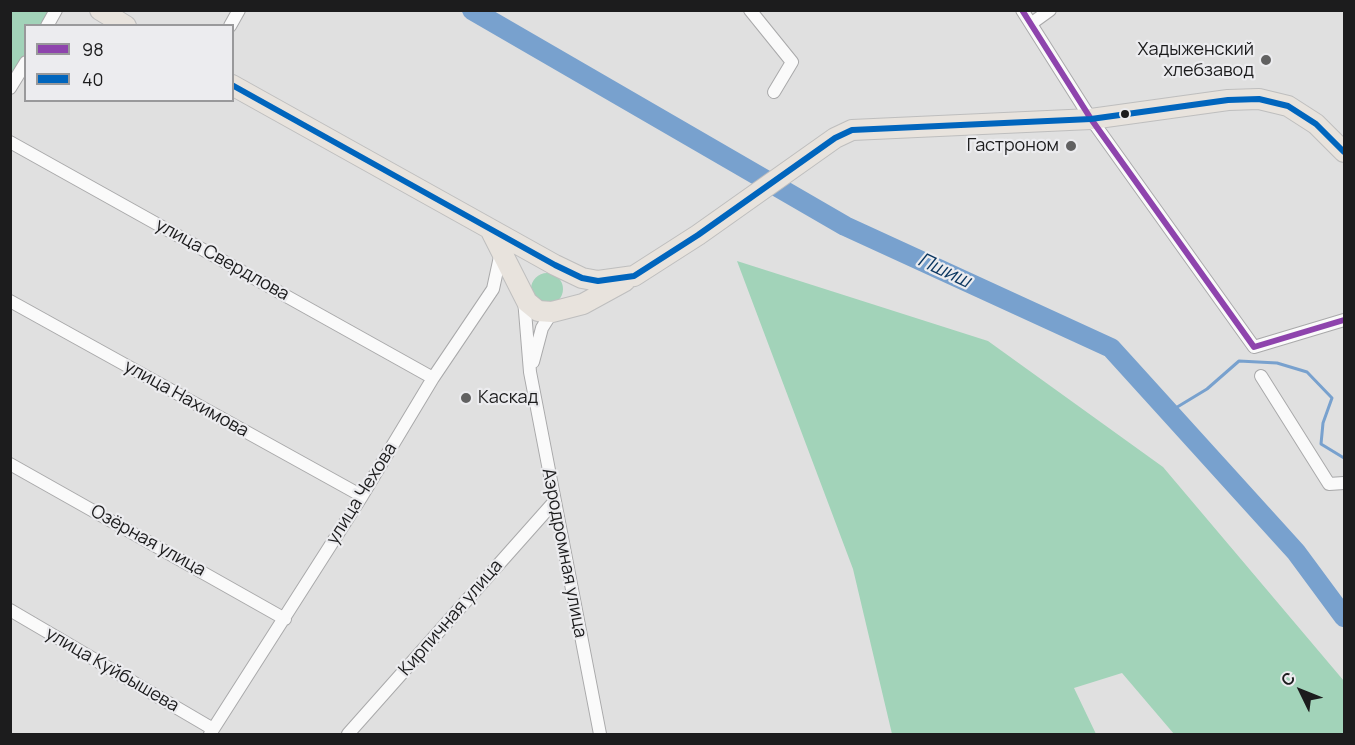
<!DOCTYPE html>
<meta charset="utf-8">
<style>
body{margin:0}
#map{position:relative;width:1355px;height:745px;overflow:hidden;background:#e0e0e0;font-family:Manrope,sans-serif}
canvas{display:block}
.frame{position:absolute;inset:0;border:12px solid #1c1c1d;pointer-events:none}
.legend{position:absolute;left:24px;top:24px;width:210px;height:78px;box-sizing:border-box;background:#ececef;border:2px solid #99999b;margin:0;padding:8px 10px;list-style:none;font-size:18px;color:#1c1c1d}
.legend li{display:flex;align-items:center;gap:12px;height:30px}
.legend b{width:30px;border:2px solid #99999b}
.north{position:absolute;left:1271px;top:661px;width:60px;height:60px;-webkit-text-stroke:4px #ececef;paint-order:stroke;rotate:313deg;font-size:16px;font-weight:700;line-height:24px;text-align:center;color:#1c1c1d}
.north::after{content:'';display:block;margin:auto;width:21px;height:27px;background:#1c1c1d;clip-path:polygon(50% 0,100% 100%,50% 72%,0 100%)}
</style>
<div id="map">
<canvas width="1355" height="745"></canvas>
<div class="frame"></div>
<ul class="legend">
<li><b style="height:8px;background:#8e44ad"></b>98</li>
<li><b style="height:8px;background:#0065bd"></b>40</li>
</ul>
<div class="north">С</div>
</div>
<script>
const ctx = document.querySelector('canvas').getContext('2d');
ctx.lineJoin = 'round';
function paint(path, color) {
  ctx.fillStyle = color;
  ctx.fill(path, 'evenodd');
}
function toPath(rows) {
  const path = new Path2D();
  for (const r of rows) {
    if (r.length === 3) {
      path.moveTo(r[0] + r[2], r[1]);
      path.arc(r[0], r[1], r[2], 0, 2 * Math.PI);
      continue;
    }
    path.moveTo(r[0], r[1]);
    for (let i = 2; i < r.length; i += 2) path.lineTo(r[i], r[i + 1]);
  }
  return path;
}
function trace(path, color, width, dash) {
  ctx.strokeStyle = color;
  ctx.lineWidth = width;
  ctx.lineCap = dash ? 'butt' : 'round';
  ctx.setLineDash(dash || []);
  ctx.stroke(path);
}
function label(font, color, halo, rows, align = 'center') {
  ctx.font = font + ' Manrope,sans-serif';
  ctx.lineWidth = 4.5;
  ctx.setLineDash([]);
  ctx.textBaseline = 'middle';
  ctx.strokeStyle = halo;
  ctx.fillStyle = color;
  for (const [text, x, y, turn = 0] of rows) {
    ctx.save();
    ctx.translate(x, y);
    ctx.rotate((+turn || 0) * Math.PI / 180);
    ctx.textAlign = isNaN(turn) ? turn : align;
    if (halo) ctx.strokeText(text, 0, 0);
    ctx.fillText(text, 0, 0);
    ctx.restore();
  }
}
paint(toPath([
 [11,11,54,11,44,25,26,26,25,55,11,78],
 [737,261,988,341,1163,467,1344,681,1344,734,1174,734,1122,673,1074,688,1096,734,892,734,853,569],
 [547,289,16]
]), '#a2d3b9');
trace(toPath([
 [1169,412,1207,389,1239,361,1277,363,1307,372,1332,398,1323,423,1321,444,1344,458]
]), '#78a1ce', 3);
trace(toPath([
 [472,10,845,226,1111,348,1296,552,1344,617]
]), '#78a1ce', 20);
const street = toPath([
 [750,10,792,62,774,92],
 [1022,10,1091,119,1254,347,1344,320],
 [1032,23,1050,10],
 [47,26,56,10],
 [230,26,239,10],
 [10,88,26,62],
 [10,142,433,378],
 [524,299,530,372,600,734],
 [10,301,362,496],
 [533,362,542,328,552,312],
 [1261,376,1329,484,1344,483],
 [10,464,285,619],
 [10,610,213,729],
 [210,734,362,496,433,378,493,289,501,252],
 [348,734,554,502]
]);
const primary = toPath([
 [100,10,126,26],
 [232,85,555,265,582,278,598,281,634,276,698,235,835,138,852,130,1091,119,1228,100,1259,99,1288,106,1316,124,1344,152],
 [490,229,527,302,538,311,552,312,583,304,625,281]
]);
trace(street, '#a9a9aa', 14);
trace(primary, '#bebebe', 22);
trace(street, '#fafafa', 12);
trace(primary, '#e8e3dd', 20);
trace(toPath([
 [1022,10,1091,119,1254,347,1344,320]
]), '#8e44ad', 6);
trace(toPath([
 [232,85,555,265,582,278,598,281,634,276,698,235,835,138,852,130,1091,119,1228,100,1259,99,1288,106,1316,124,1344,152]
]), '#0065bd', 6);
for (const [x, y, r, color] of [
 [1266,60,6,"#616161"],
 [1125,114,5,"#1c1c1d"],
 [1071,146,6,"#616161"],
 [466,398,6,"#616161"]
]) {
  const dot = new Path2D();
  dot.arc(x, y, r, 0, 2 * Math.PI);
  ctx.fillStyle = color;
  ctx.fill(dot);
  trace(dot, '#ececef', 2);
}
label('18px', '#1c1c1d', '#ececef', [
 ["Хадыженский",1254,50],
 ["хлебзавод",1254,71],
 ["Гастроном",1059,146],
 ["Каскад",478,398,"left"]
], 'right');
label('18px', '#1c1c1d', '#ececef', [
 ["улица Свердлова",222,260,29],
 ["улица Нахимова",186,399,29],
 ["улица Чехова",362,494,-58],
 ["Озёрная улица",148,541,29],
 ["Аэродромная улица",564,553,79],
 ["Кирпичная улица",451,618,-49],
 ["улица Куйбышева",112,670,30]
]);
label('italic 20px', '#09355f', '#ececef', [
 ["Пшиш",944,271,25]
]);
</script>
